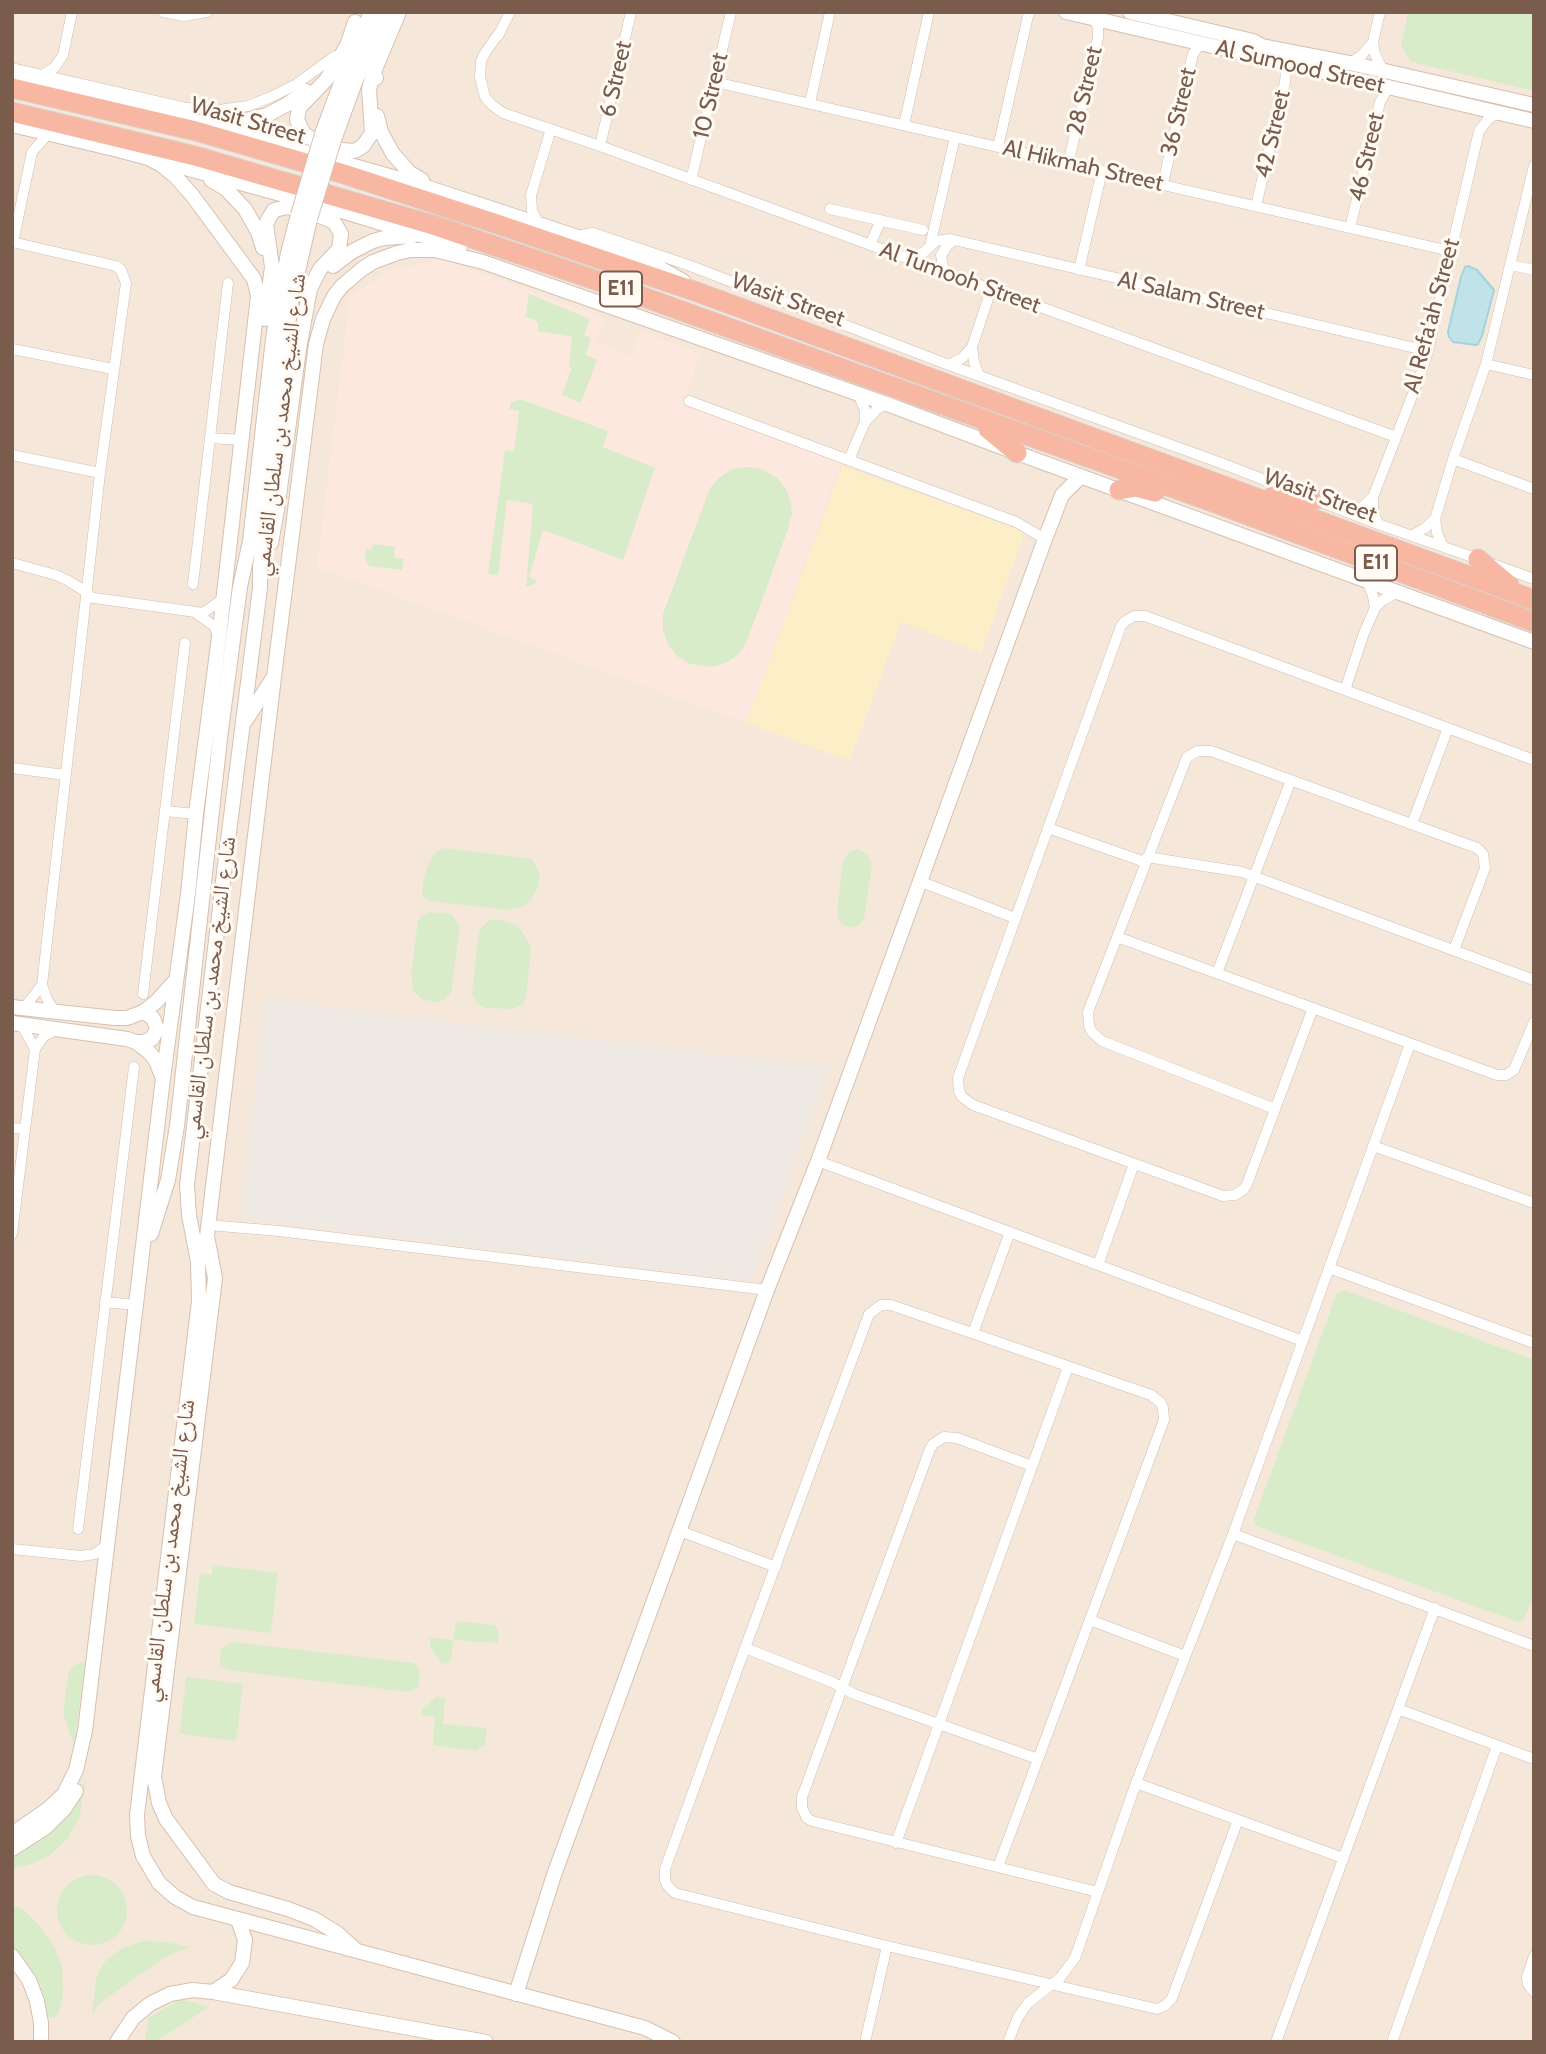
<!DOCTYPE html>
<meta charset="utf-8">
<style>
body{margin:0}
#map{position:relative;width:1546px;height:2054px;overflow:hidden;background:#fdf6ec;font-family:Cabin,sans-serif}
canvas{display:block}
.frame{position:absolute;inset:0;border:14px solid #7a5c4d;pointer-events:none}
</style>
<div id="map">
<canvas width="1546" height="2054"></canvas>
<div class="frame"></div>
</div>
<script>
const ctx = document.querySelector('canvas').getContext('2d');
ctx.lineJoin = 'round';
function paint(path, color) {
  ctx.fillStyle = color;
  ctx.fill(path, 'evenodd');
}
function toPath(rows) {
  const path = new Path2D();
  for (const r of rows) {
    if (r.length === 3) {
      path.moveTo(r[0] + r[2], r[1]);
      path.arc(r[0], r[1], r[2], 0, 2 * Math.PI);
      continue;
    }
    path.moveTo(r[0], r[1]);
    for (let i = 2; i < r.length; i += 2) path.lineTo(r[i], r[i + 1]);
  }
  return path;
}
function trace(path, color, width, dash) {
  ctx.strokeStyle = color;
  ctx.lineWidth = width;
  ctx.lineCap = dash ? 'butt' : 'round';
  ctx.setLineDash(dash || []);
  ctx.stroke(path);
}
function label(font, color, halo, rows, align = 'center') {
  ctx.font = font + ' Cabin,"Noto Naskh Arabic",sans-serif';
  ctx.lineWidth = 6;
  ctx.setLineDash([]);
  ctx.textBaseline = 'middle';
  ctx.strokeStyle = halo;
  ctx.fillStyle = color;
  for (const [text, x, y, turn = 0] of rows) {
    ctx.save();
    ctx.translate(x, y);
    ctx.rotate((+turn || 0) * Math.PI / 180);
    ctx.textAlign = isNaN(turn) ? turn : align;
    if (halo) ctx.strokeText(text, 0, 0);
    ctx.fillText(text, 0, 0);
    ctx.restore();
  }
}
paint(toPath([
 [12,12,1534,12,1534,2042,12,2042]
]), '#f5e8da');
paint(toPath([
 [442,259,605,318,595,342,630,355,642,331,700,354,683,405,841,463,746,723,317,567,350,299,385,271]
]), '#fde8e0');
paint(toPath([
 [265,999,394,1016,828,1067,751,1281,522,1252,241,1218]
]), '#efe9e4');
paint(toPath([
 [1408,12,1534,12,1534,91,1411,62,1401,45],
 [529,294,590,319,584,335,591,338,586,355,597,360,581,403,562,395,572,368,569,366,572,337,538,331,538,323,534,319,525,317],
 [520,399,608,431,603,447,655,468,623,560,543,530,529,577,536,580,535,583,533,585,526,586,533,504,507,500,498,575,488,574,505,450,514,451,519,411,509,409,511,402],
 [748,467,762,469,776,477,786,489,791,503,792,514,788,529,747,641,739,654,726,663,712,667,690,664,677,656,668,644,663,630,663,614,710,488,720,477,733,469],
 [373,544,395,547,394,558,404,559,402,570,369,566,365,559,366,549,372,549],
 [443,848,532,859,540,874,537,890,531,899,522,907,509,910,429,901,422,895,424,876,433,855],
 [858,849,868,855,872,865,864,919,859,925,850,928,840,923,837,914,843,860,849,852],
 [429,912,451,914,460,926,451,993,444,1000,436,1002,421,999,413,990,411,975,418,921,423,915],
 [496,919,512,923,520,929,526,937,531,948,526,996,523,1004,513,1009,485,1008,476,1002,472,994,479,931,488,921],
 [1344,1290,1534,1360,1534,1594,1524,1620,1518,1622,1256,1526,1254,1519,1337,1293],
 [213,1565,278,1573,271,1633,194,1624,200,1573,212,1575],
 [456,1621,495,1625,499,1632,498,1643,454,1640,450,1663,442,1664,430,1647,430,1638,453,1640],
 [232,1642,413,1663,417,1666,419,1670,419,1686,409,1692,227,1670,221,1666,219,1663,222,1648],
 [80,1662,85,1663,74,1745,63,1714,68,1674,73,1667],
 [186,1677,243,1684,236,1741,180,1734],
 [436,1697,445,1698,443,1724,487,1728,485,1744,476,1751,433,1745,435,1717,421,1715,422,1709],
 [82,1784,85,1784,80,1815,68,1838,49,1856,28,1865,12,1868,12,1852,77,1794],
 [92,1910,35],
 [12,1905,24,1910,40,1926,54,1946,62,1968,63,1992,59,2013,54,2018,47,2018,44,2006,12,1950],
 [145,1941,165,1942,190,1947,169,1955,139,1975,100,2003,92,2015,96,1978,106,1960,124,1947],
 [181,1999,209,2007,155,2042,145,2042,148,2018]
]), '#d8ecc9');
paint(toPath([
 [842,466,1025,532,981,653,901,622,850,761,746,723]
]), '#fcefc7');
const water = toPath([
 [1468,266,1477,270,1494,290,1482,336,1478,344,1476,345,1453,342,1449,337,1448,332,1461,277,1465,267,1468,266]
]);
paint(water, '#bfe3e8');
trace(water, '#a5d3da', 2);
const street = toPath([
 [163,12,184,16,207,12],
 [1380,12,1373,42,1375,54,1383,71],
 [499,33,485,53,481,61,480,77,485,97,492,105,503,113,600,146,1396,437],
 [498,36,510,12],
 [1350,63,1361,56,1373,42],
 [12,68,187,108,219,110,248,106,271,97,295,85,335,56],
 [43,75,55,67,63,55,72,12],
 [715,82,1450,251],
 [810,103,830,12],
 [904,125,929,12],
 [600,146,631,12],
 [998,147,1028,16,1030,12],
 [1068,164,1098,38,1098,27,1094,19],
 [691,180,731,12],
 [1163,183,1193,54,1197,48,1203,44],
 [1256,206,1285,82,1286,71,1283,63],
 [830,209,923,230],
 [539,224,532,211,531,195,551,129],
 [1350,228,1380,102,1388,88],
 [575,236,593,233,688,265,949,365,1221,463,1378,524,1481,560],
 [12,242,116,266,121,270,126,283,100,473,42,985,47,999,55,1012],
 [13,242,32,152,48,134],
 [870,245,881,220],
 [930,246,955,137],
 [909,260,924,252,936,241,950,239,1428,351],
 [1511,265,1534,270],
 [1079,270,1102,171],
 [944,272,941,255,947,246,954,240],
 [972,347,974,362,979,376],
 [12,349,113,369],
 [1486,364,1534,375],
 [949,365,962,358,972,347,991,290],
 [858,394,865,410,865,422],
 [689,401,1016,522,1045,539],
 [210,438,242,440],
 [12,455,100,473],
 [1453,459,1534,489],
 [849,460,865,422,877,409,887,404],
 [1349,513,1362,507,1373,497],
 [1378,524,1373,511,1373,497,1421,373,1428,351,1479,131,1489,118,1499,113],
 [1413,535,1425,528,1435,519],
 [1443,546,1437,533,1435,519,1453,459,1486,364,1534,166],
 [12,563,56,575,67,580,88,593],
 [1495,565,1534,579],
 [1367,581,1373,596,1375,608],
 [193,584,228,283],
 [87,597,203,613,223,599],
 [196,613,214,626,219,636],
 [1345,690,1364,633,1375,608,1383,600,1398,592],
 [12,768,65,775],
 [165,811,196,814],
 [1412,824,1448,728],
 [1048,828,1145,862],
 [1147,857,1242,872,1534,980],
 [919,881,1015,918],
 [1117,937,1497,1075,1506,1075,1514,1070,1534,1022],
 [1217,973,1291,780],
 [143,994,185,643],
 [24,1008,42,985],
 [1313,1008,1247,1184,1244,1189,1235,1195,1223,1196,973,1105,962,1097,959,1091,958,1078,1121,626,1124,622,1134,616,1145,616,1534,760],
 [21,1024,35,1049],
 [1275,1109,1102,1041,1092,1032,1089,1026,1088,1012,1187,757,1198,751,1211,751,1477,848,1483,854,1485,868,1454,950],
 [12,1128,25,1129],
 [1373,1146,1534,1203],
 [818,1161,1303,1341],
 [208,1225,279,1231,767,1290],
 [12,1234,35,1049,44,1036,56,1030],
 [1098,1265,1134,1164],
 [1329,1268,1534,1343],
 [105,1302,136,1305],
 [973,1333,1010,1232],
 [1032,1466,957,1438,944,1437,933,1444,930,1449,802,1797,802,1808,807,1818,812,1821,1098,1892],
 [78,1529,134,1067],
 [680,1531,776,1567],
 [1233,1534,1534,1646],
 [12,1549,81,1556,95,1554,107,1545],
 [1090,1620,1185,1656],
 [745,1648,832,1682,854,1694,1038,1759],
 [1398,1709,1534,1759],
 [1136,1783,1343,1858],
 [896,1843,1068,1367],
 [998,1867,1164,1420,1163,1408,1161,1403,1151,1395,891,1305,881,1305,869,1314,745,1648,665,1869,665,1880,667,1885,675,1893,887,1946,1157,2009,1166,2005,1172,1998,1238,1820],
 [1534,1956,1527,1977,1528,1984,1534,1992],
 [865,2042,887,1946],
 [1008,2042,1018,2017,1028,2003,1060,1978,1075,1958,1136,1783,1233,1534,1410,1044],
 [1276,2042,1435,1608],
 [1392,2042,1497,1746]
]);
const secondary = toPath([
 [1066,12,1534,121],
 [1130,12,1253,41,1262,46,1350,63,1534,105],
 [355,22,348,43,339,60,326,80,299,108,297,120,304,134,317,142,342,150,355,151,363,146,372,133,369,89,374,72],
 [12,77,145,107,414,183,617,250,658,267,683,281],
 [376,78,374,72,399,12],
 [377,116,381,132,393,154,410,173,422,180],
 [218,122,242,121,267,115,286,105,306,91],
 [12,125,118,150,148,158,160,164,175,176,192,195,254,279,258,296,219,637,196,814,188,894,163,1078,85,1731,76,1770,64,1794,48,1809,12,1834],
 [323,131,342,80,371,12],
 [335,137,354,85,385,12],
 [163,162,332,208,460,247],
 [211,180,226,189,245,209,258,232,263,248],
 [310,219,291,302,280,386,260,567,260,588,226,856,187,1185,189,1215,198,1262,199,1301,137,1815,138,1836,143,1856,159,1883,175,1897,193,1907,645,2028,673,2042],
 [333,266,353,251,373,241,384,238,413,236],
 [265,319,272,267,266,224,269,218,274,210,288,207,311,212,334,222,341,234,339,249,320,269,310,289,299,349,277,510,271,543],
 [246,720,273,678],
 [12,1007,115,1018,127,1018,143,1012,156,1002,176,980],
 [12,1023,127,1039,136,1042,150,1053,156,1061,162,1076],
 [136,1042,143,1042,152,1039,157,1029,153,1018,143,1012],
 [151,1234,168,1180,177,1126,221,730,240,587,250,541,273,339,288,253,298,215],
 [12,1849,46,1827,64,1809,76,1791],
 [357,1951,337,1933,314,1919,288,1909,229,1892,214,1884,166,1819,159,1803,154,1777,215,1278,207,1236,274,677,316,344,323,319,334,296,342,286,362,269,373,262,397,253,410,250,435,250,483,262,887,404,1017,453,1534,642],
 [12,1956,29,1980,37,2001,41,2023,41,2042],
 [213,1992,231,1980,242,1963,245,1940,238,1920],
 [516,1994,554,1875,767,1290,818,1161,1045,539,1062,495,1081,476],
 [117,2042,133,2018,150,2004,170,1994,193,1990,213,1992,486,2042]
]);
const highway = toPath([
 [12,88,196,131,344,174,497,224,697,292,1534,600],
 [12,112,195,156,433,225,610,285,1218,504,1534,622],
 [988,429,1017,453],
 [1119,490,1136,487,1155,492],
 [1273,496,1291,500,1317,499],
 [1478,559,1509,585]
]);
trace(street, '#d1beb0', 11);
trace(secondary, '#d6c0b0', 16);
trace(highway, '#dad1cd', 21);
trace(street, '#fff', 10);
trace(secondary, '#fff', 14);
trace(highway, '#f7b7a3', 19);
const secondaryBridge = toPath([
 [298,215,323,131],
 [310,219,335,137]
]);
trace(secondaryBridge, '#d6c0b0', 16, []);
trace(secondaryBridge, '#fff', 14);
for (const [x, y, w] of [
 [621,289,42],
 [1376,563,42]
]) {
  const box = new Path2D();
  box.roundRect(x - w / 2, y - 17.5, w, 35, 5);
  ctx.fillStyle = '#fffaf3';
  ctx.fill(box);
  trace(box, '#7a5c4d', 2);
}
label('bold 21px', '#7a5c4d', null, [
 ["E11",621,289],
 ["E11",1376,563]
]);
label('23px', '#7a5c4d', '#fffaf3', [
 ["Al Sumood Street",1300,67,13],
 ["6 Street",616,79,-77],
 ["28 Street",1085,91,-77],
 ["10 Street",711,96,-77],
 ["36 Street",1179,112,-77],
 ["Wasit Street",248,121,16],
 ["42 Street",1273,134,-77],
 ["46 Street",1367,157,-77],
 ["Al Hikmah Street",1083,166,13],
 ["Al Tumooh Street",960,278,20],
 ["Al Salam Street",1191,296,13],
 ["Wasit Street",788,300,20],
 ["Al Refa'ah Street",1432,316,-75],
 ["شارع الشيخ محمد بن سلطان القاسمي",280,425,-83],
 ["Wasit Street",1320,496,20],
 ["شارع الشيخ محمد بن سلطان القاسمي",210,988,-83],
 ["شارع الشيخ محمد بن سلطان القاسمي",169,1551,-83]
]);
</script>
